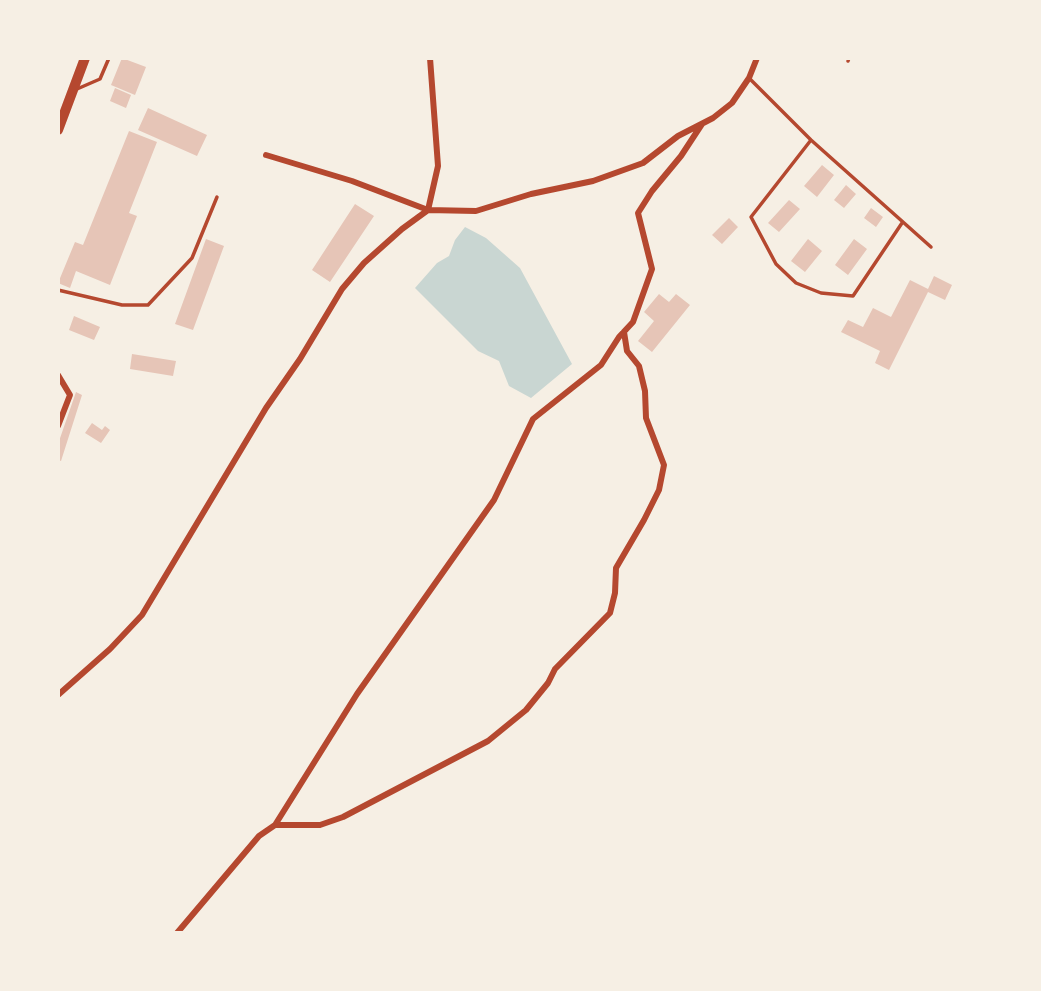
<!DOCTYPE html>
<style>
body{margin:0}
#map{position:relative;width:1041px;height:991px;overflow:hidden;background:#f6efe4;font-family:"DM Sans",sans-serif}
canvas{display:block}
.frame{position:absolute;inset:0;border:60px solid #f6efe4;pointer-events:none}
</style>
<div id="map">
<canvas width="1041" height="991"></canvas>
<div class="frame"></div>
</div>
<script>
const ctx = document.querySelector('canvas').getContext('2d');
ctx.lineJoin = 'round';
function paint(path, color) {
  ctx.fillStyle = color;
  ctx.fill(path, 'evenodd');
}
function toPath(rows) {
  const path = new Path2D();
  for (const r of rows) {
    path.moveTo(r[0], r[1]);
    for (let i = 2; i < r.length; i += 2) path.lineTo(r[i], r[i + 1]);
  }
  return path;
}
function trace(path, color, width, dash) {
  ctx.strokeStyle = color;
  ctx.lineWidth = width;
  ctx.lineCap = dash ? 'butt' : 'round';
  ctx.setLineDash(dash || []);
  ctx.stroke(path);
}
paint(toPath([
 [465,227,486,238,520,268,572,364,531,398,509,386,499,361,478,351,415,288,437,263,449,256,455,240]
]), '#c9d6d2');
paint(toPath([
 [122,58,146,67,135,95,111,85],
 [115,88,131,95,126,108,110,101],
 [148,108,207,135,197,156,138,130],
 [129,131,157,142,129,213,137,216,110,285,76,271,70,288,58,283,75,242,83,245],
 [822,165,834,175,817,197,804,186],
 [846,185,856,194,844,208,834,200],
 [789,200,800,209,779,232,768,223],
 [355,204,374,216,330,282,312,270],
 [871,208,883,217,876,227,864,218],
 [729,218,738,227,722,244,712,235],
 [206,239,224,246,193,330,175,324],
 [808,239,822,251,805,272,791,261],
 [854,239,867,249,848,275,835,265],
 [934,276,952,285,945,300,928,292,889,370,875,363,880,351,841,332,848,320,863,327,873,308,891,317,910,280,928,289],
 [659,294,669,302,676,294,690,305,652,352,638,341,654,321,644,312],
 [74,316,100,327,94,340,69,330],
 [132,354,176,361,173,376,130,369],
 [76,392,82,395,61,461,58,460,58,444],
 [92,423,102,430,105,426,110,430,101,443,85,433]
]), '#e6c5b7');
trace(toPath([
 [848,61,849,58],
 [749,78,811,140,931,247],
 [77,89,100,79,109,58],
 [811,140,751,217,776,264,796,283,821,293,853,296,902,223],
 [58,290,122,305,148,305,192,258,217,197]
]), '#b5482f', 3.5);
trace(toPath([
 [266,155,352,181,428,210,476,211,531,194,593,181,643,163,678,136,713,118,732,103,749,78,757,58],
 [428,210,438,166,430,58],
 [58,375,70,395,58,426],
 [58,695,110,649,142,615,266,408,300,359,342,289,364,263,402,229,428,210],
 [275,825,357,694,494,500,533,419,601,365,619,337,633,322,652,269,638,213,652,191,681,156,702,124],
 [177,933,259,836,275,825,320,825,343,817,488,741,526,710,548,683,555,669,610,613,615,593,616,568,644,520,659,490,664,465,646,418,645,391,639,366,627,351,624,332]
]), '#b5482f', 6);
trace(toPath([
 [58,130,85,58]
]), '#b5482f', 10);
</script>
